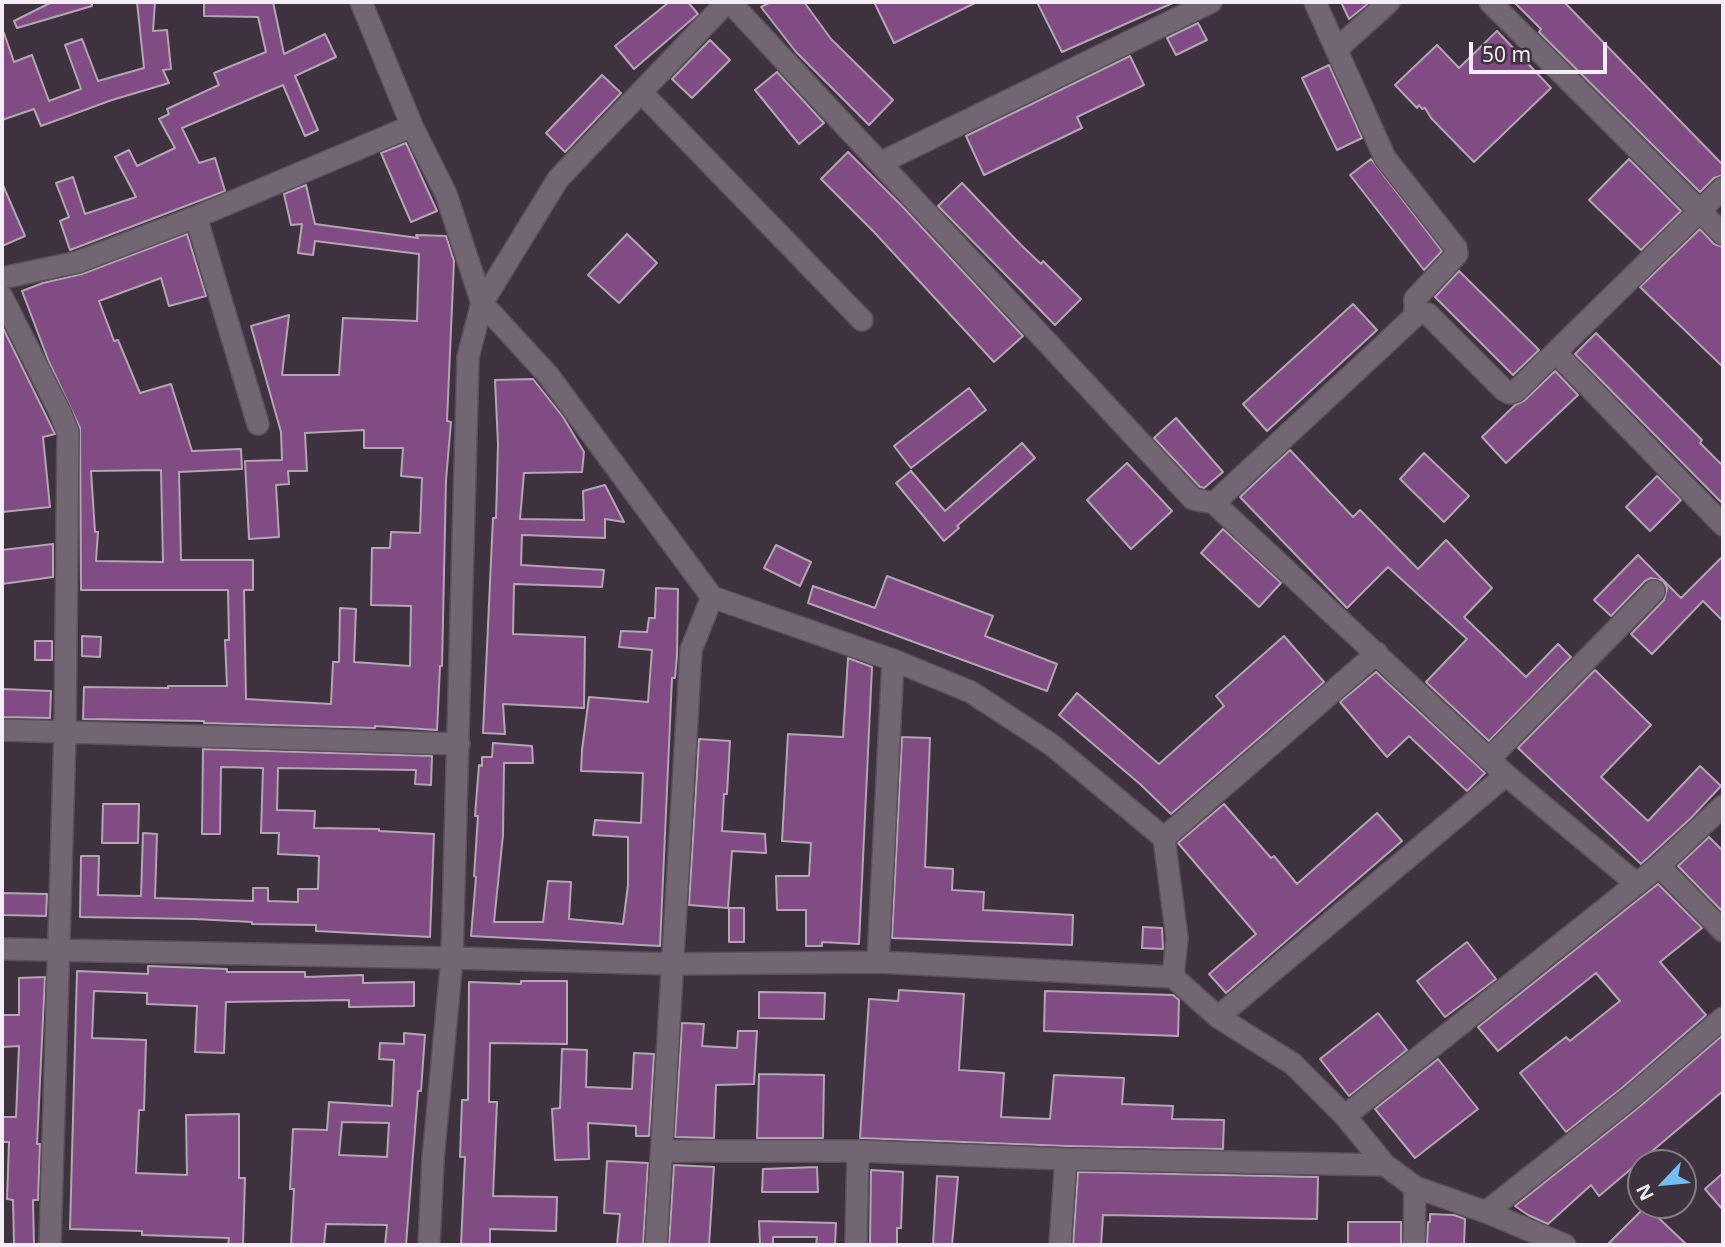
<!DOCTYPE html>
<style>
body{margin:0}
#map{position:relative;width:1725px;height:1247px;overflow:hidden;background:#3d323e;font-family:"Noto Sans",sans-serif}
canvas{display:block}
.frame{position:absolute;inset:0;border:4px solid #f5edf5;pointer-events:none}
.north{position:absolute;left:1627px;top:1149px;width:70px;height:70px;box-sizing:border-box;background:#3d323e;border:2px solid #877d87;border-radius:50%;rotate:244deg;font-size:19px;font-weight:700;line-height:28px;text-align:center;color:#f5edf5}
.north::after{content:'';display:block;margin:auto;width:24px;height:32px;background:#72c1f5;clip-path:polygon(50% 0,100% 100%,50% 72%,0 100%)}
.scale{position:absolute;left:1469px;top:42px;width:138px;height:32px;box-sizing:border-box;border:4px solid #f5edf5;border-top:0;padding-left:9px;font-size:21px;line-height:24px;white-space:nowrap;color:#f5edf5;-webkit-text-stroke:5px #3d323e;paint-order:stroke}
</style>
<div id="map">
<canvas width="1725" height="1247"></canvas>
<div class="frame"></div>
<div class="north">N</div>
<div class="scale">50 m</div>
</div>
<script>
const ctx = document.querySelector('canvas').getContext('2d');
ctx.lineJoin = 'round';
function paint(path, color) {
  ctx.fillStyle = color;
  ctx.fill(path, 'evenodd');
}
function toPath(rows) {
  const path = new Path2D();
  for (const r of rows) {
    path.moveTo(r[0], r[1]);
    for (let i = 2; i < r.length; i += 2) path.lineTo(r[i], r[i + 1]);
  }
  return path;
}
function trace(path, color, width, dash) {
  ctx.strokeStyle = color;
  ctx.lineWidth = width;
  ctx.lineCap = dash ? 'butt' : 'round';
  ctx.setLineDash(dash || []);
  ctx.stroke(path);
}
const building = toPath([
 [52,2,92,2,92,6,17,28,14,21,52,2],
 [137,2,155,2,153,31,167,30,171,69,163,70,169,83,112,100,41,126,34,109,2,120,2,33,4,33,14,62,32,55,49,101,81,89,65,45,82,39,98,81,144,68,137,2],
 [204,2,273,2,284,54,325,34,336,57,295,76,318,130,305,136,283,85,182,128,199,163,215,158,225,191,70,250,60,221,69,217,56,183,73,177,85,214,136,197,115,157,129,150,137,166,175,148,159,119,169,114,167,109,219,85,214,73,266,52,258,17,204,16,204,2],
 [669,2,688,2,698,14,634,69,615,46,669,2],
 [771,2,804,2,831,39,893,100,869,125,796,52,761,7,771,2],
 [874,2,977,2,894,43,874,2],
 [1037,2,1175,2,1062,52,1037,2],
 [1341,2,1370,2,1349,19,1341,2],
 [1514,2,1564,2,1723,165,1723,175,1714,178,1700,192,1539,32,1541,29,1514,2],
 [1198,23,1207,40,1176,55,1167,38,1198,23],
 [1497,31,1551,88,1474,162,1431,118,1425,108,1422,109,1419,105,1417,108,1395,85,1437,45,1459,68,1497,31],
 [710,40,730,60,692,98,672,79,710,40],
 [1130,56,1144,85,1077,117,1082,128,984,175,966,136,1130,56],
 [1329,65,1362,138,1337,150,1302,78,1329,65],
 [777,72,824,123,799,144,755,90,777,72],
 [602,75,621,93,565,152,546,133,602,75],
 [406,143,437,211,411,222,381,153,406,143],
 [848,152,901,205,1023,336,994,362,874,232,821,179,848,152],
 [1371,159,1442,251,1424,270,1350,175,1371,159],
 [1629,159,1681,211,1641,250,1589,200,1629,159],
 [2,183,25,236,2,246,2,183],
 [962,183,1021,245,1041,264,1043,261,1081,299,1055,325,938,206,962,183],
 [306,185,315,224,418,238,416,235,446,236,454,261,447,421,451,422,446,480,442,666,440,666,437,730,375,726,375,728,204,723,204,721,83,719,84,687,168,688,168,686,227,686,225,640,229,640,228,590,81,590,80,428,49,362,22,291,43,283,82,274,187,234,206,296,169,306,161,278,99,301,114,341,118,340,140,393,171,384,192,451,241,449,242,469,179,472,181,560,253,560,253,590,244,590,246,699,331,704,333,662,339,662,340,608,356,609,354,662,410,666,411,606,371,605,372,548,390,548,391,532,420,533,422,478,401,476,403,448,364,448,364,430,305,433,307,471,288,471,289,484,276,485,279,537,249,539,245,461,282,460,281,432,251,326,289,315,282,375,339,375,343,318,417,321,419,254,315,241,313,255,298,253,302,224,291,225,284,194,306,185],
 [161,470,163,562,96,561,98,532,95,532,91,471,161,470],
 [1700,229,1714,244,1723,247,1723,367,1640,287,1700,229],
 [627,234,657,263,619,303,588,275,627,234],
 [1459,271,1539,350,1513,375,1435,297,1459,271],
 [1353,304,1377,330,1267,431,1243,404,1353,304],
 [2,326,55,434,43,437,50,507,2,512,2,326],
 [1596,333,1702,440,1700,443,1723,466,1723,504,1575,354,1596,333],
 [1555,371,1578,395,1506,463,1482,437,1515,405,1525,400,1555,371],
 [533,379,563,417,584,452,582,472,524,473,520,519,584,520,583,491,605,485,624,522,605,519,605,538,522,535,521,565,604,570,602,587,514,584,513,634,585,637,584,708,503,704,505,734,483,733,493,518,496,518,498,444,495,380,533,379],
 [969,388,986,410,911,468,894,446,969,388],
 [1176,418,1223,472,1204,488,1200,487,1154,438,1176,418],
 [1022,443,1035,458,957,526,959,528,944,541,896,483,911,471,945,511,1022,443],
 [1290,450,1353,517,1360,510,1418,569,1446,540,1492,588,1464,617,1526,677,1558,644,1571,657,1489,741,1426,682,1467,639,1388,567,1347,608,1240,497,1290,450],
 [1424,453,1469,496,1444,522,1400,479,1424,453],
 [1127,463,1172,511,1131,549,1087,500,1127,463],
 [1657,476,1681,500,1650,531,1626,507,1657,476],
 [1223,529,1281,583,1259,607,1201,553,1223,529],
 [53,544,53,577,2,584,2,550,53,544],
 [776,545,811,562,800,586,764,568,776,545],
 [1638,555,1681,598,1723,556,1723,621,1703,601,1652,654,1631,634,1664,600,1667,588,1663,581,1651,578,1645,581,1611,616,1594,600,1638,555],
 [887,576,993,616,985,636,1057,664,1047,691,808,603,813,586,875,608,887,576],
 [656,588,678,589,677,655,675,678,672,678,660,946,471,936,476,877,474,876,478,816,475,816,479,765,482,766,482,757,492,757,493,743,532,746,533,763,504,763,503,835,494,922,543,922,548,881,571,882,569,919,623,924,628,885,628,837,593,835,595,820,641,823,643,773,581,771,582,750,589,697,648,702,652,650,619,647,621,631,647,632,649,618,655,618,656,588],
 [82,636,101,637,100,657,82,656,82,636],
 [1284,636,1324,682,1171,814,1140,784,1059,715,1077,693,1159,764,1224,706,1216,696,1284,636],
 [35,641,52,641,52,660,35,660,35,641],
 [848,658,872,667,859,944,822,942,822,946,806,946,806,910,777,910,776,876,809,876,811,843,782,841,788,734,843,737,848,658],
 [1595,670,1651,725,1601,777,1648,821,1700,766,1721,786,1691,818,1641,864,1518,748,1595,670],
 [1376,672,1485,773,1467,791,1409,736,1387,757,1340,702,1376,672],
 [2,689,51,691,50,718,2,717,2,689],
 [902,737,930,738,925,867,953,869,952,890,984,892,983,910,1073,915,1072,945,892,938,902,737],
 [699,739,730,741,727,794,724,794,722,831,765,834,766,853,732,851,728,908,689,905,699,739],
 [203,749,432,756,431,785,415,784,416,770,278,768,277,810,315,811,314,828,379,829,379,831,434,834,430,937,316,931,316,925,252,924,252,922,195,919,80,917,81,856,99,856,98,895,141,896,143,833,157,834,155,898,253,901,253,888,268,888,268,901,298,902,298,889,318,889,319,856,278,854,279,833,261,833,263,768,221,767,220,834,202,834,203,749],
 [103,804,139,804,138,843,102,843,103,804],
 [1224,804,1271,858,1274,856,1297,884,1377,813,1402,841,1226,993,1209,974,1256,934,1178,843,1224,804],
 [1709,837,1723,851,1722,911,1678,866,1709,837],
 [1658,884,1702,928,1660,962,1706,1015,1622,1088,1566,1132,1520,1073,1566,1037,1570,1041,1620,1001,1596,973,1498,1051,1478,1027,1658,884],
 [2,893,47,894,46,916,2,915,2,893],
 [729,908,744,908,744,942,729,942,729,908],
 [1143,927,1162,928,1163,949,1142,948,1143,927],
 [1467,942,1496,979,1445,1017,1417,981,1467,942],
 [148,966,227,969,227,972,305,972,305,977,363,975,363,983,414,982,414,1006,349,1007,349,1000,226,1002,224,1053,195,1052,197,1006,147,1004,147,993,94,991,92,1038,146,1040,144,1110,139,1110,136,1173,187,1175,186,1115,239,1114,239,1178,245,1178,243,1245,228,1245,229,1238,142,1235,142,1231,70,1229,77,971,148,974,148,966],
 [45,977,37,1144,40,1144,38,1200,33,1200,34,1245,14,1245,13,1200,7,1199,9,1142,2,1142,2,1117,16,1117,19,1046,2,1047,2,1015,19,1015,19,978,45,977],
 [521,981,567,981,567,1044,490,1043,489,1102,497,1102,493,1196,557,1197,556,1231,490,1229,490,1245,461,1245,465,1157,460,1157,462,1100,468,1100,469,982,521,984,521,981],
 [899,990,964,994,959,1070,1004,1073,1001,1117,1050,1119,1054,1075,1124,1078,1122,1104,1173,1106,1172,1119,1224,1120,1223,1149,1066,1146,860,1138,869,999,898,1001,899,990],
 [1045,991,1173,995,1179,1000,1178,1036,1044,1031,1045,991],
 [759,992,825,993,824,1019,759,1018,759,992],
 [1378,1013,1407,1050,1349,1096,1320,1059,1378,1013],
 [682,1023,704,1024,702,1046,737,1048,738,1031,757,1031,754,1084,716,1085,714,1138,675,1137,682,1023],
 [404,1033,425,1035,421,1091,418,1091,406,1245,385,1245,387,1225,326,1224,324,1245,291,1245,294,1189,290,1189,293,1129,327,1130,329,1102,392,1106,394,1060,379,1059,380,1043,404,1044,404,1033],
 [342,1122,389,1123,387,1157,339,1155,342,1122],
 [1723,1035,1723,1091,1599,1196,1591,1185,1548,1224,1528,1215,1515,1206,1638,1108,1723,1035],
 [562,1049,587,1050,586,1087,632,1089,634,1053,654,1054,649,1136,636,1136,636,1126,588,1123,589,1159,555,1160,552,1109,560,1108,562,1049],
 [1438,1059,1478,1109,1415,1158,1375,1109,1438,1059],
 [759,1074,824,1075,823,1138,757,1138,759,1074],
 [607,1161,648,1163,643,1245,617,1245,620,1214,604,1213,607,1161],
 [674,1165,714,1167,709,1245,669,1245,674,1165],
 [817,1167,818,1192,762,1192,763,1169,817,1167],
 [871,1170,903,1172,901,1228,897,1228,897,1245,870,1245,871,1170],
 [1078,1172,1318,1177,1317,1219,1103,1215,1101,1245,1073,1245,1078,1172],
 [1723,1173,1723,1210,1705,1189,1723,1173],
 [937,1176,958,1177,952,1245,933,1245,937,1176],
 [1646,1206,1687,1245,1607,1245,1646,1206],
 [1430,1214,1454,1215,1465,1219,1464,1245,1427,1245,1428,1222,1430,1222,1430,1214],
 [759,1221,836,1223,835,1245,816,1245,817,1237,773,1237,773,1245,760,1245,759,1221],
 [1348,1222,1401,1222,1401,1245,1348,1245,1348,1222]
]);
paint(building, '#814b83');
trace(building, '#b4a5b4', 2);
const minor = toPath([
 [361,2,412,126,446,194,482,303,548,375,712,597,893,660,971,692,1052,745,1164,838,1177,938,1173,977],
 [727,2,558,179,482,303,468,357,452,958,673,964,878,962,1173,977,1218,1017,1293,1064,1345,1116,1385,1165,1415,1187,1486,1212,1565,1245],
 [730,2,1193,499,1214,503,1506,775,1637,884],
 [1315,2,1385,158,1456,248,1457,254,1415,299,1415,316],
 [1490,2,1723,234],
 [1338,48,1389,2],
 [641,92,862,320],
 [880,163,1211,2],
 [196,217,258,424],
 [2,278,78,262,196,217,412,126],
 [2,297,60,412,68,432,65,732,50,1245],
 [1556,353,1723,525],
 [1214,503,1415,316,1421,313,1428,314,1504,390,1510,393,1516,391,1723,188],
 [2,730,459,744],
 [1489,759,1654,591],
 [1164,838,1377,653],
 [1659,866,1723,931],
 [2,949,452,958,433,1159,429,1245],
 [878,962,893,660],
 [1218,1017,1506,775],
 [1345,1116,1659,866,1723,806],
 [662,1151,858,1151,1066,1159,1385,1165],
 [1486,1212,1630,1098,1723,1018],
 [656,1245,691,650,712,597],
 [856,1245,858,1151],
 [1060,1245,1066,1159],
 [1414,1245,1415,1187]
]);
trace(minor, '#5a505a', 24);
trace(minor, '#736673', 21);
</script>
